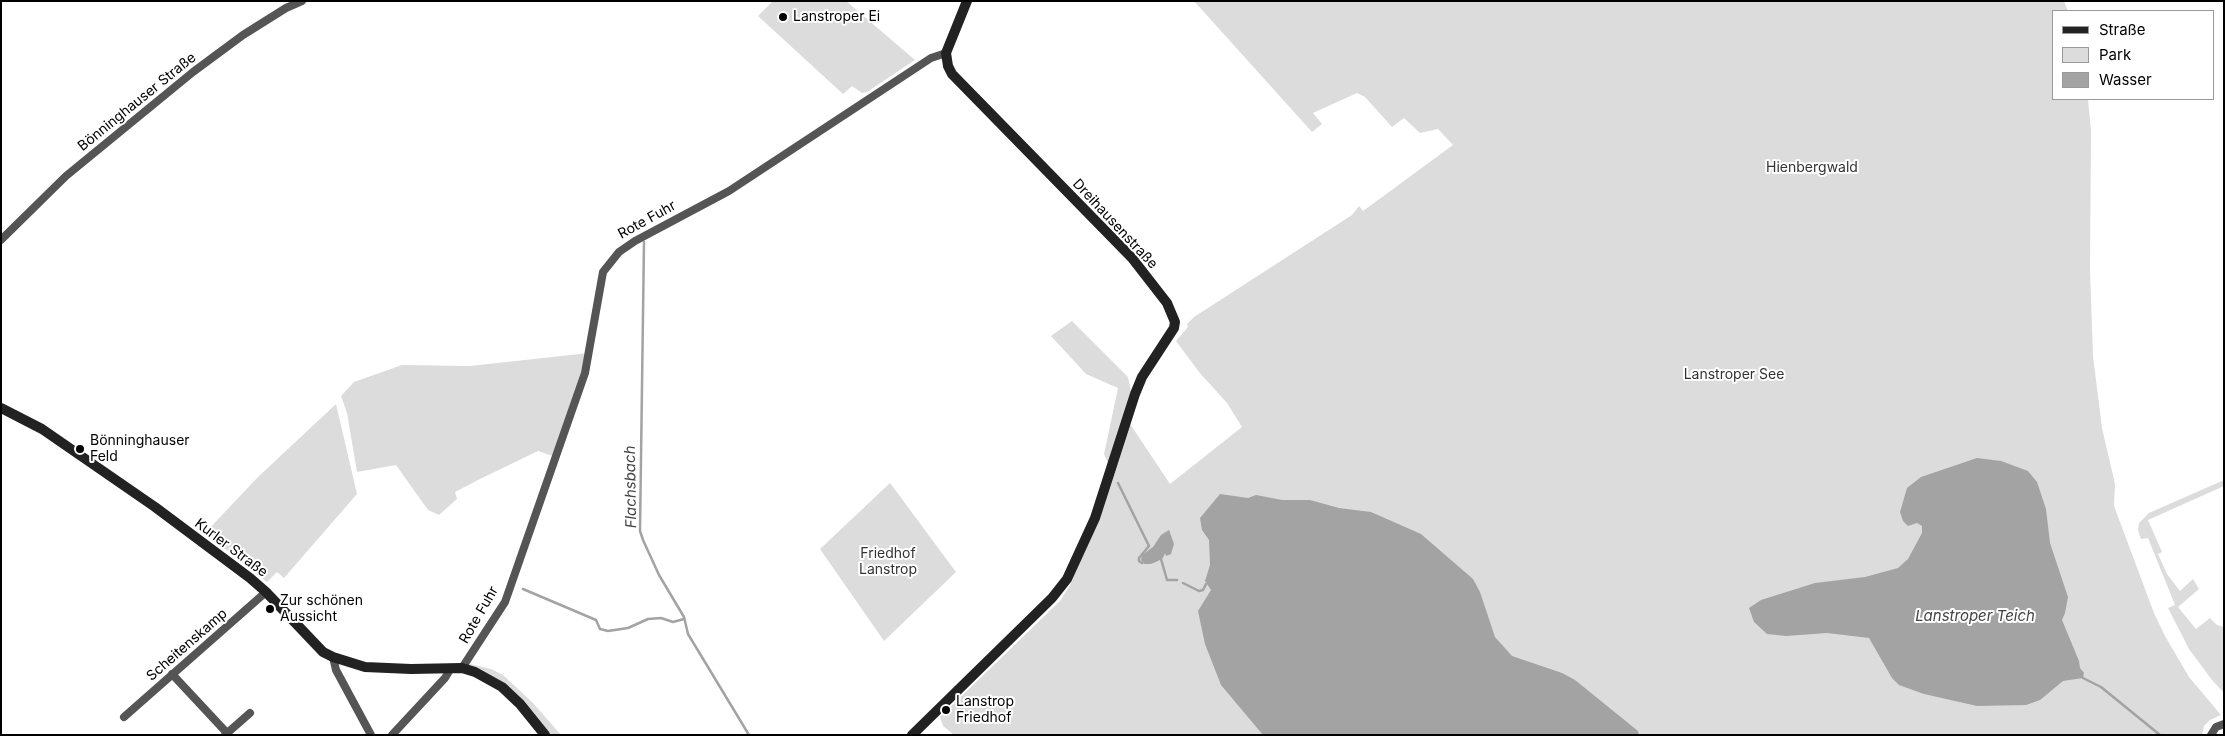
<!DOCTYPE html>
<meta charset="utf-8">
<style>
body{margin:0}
#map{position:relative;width:2225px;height:736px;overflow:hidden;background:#fff;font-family:Inter,sans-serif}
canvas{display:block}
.frame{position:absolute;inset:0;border:2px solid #000;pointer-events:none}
.legend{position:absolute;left:2052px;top:10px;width:162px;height:90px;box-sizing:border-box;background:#fff;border:1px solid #999;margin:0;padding:6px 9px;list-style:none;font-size:15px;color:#000}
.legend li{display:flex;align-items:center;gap:10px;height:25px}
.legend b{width:25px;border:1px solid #999}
</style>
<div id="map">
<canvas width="2225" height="736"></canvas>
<div class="frame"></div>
<ul class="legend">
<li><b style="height:6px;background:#222"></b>Straße</li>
<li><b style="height:14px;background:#dcdcdc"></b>Park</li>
<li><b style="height:14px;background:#a3a3a3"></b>Wasser</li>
</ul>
</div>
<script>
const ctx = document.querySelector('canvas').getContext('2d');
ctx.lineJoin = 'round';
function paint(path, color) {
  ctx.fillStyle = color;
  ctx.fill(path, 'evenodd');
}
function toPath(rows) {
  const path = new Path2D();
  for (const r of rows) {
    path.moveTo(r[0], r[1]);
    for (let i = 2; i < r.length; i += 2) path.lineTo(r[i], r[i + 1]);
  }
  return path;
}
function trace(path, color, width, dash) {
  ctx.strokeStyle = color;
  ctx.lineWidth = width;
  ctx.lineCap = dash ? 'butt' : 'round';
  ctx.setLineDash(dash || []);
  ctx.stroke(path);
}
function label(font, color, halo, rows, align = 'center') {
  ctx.font = font + ' Inter,sans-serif';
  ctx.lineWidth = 4;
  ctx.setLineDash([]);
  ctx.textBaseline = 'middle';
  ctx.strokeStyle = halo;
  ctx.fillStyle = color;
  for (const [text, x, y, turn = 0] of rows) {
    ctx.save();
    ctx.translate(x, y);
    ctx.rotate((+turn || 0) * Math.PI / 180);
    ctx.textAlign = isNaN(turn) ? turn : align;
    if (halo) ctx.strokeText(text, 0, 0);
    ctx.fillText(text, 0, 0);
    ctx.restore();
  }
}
paint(toPath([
 [773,1,846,1,915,60,867,92,862,93,852,86,843,94,758,16],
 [1194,1,2064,1,2068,11,2054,11,2054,99,2088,99,2091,131,2090,270,2093,356,2102,428,2115,484,2114,506,2154,613,2165,636,2189,677,2221,715,2210,720,2204,726,2202,735,954,735,943,726,940,717,1060,601,1070,585,1103,505,1130,424,1170,484,1242,427,1227,403,1199,372,1176,341,1188,327,1187,324,1194,317,1352,215,1359,206,1363,211,1453,145,1438,129,1420,133,1404,118,1392,127,1365,97,1357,93,1313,113,1322,124,1312,132],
 [1072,321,1128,377,1131,392,1108,463,1104,454,1118,388,1086,374,1051,336],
 [589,353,556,457,538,451,480,479,455,492,457,499,439,515,428,510,396,465,357,472,347,413,341,396,354,382,402,365,470,366],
 [336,404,357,494,284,578,277,572,267,582,205,533,258,477],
 [2224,480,2224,486,2148,520,2162,552,2158,554,2167,574,2180,591,2193,579,2199,589,2178,607,2196,629,2210,618,2217,625,2224,627,2224,693,2212,680,2189,649,2168,608,2175,605,2148,538,2141,539,2138,530,2139,523,2149,513],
 [890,483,956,572,884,641,820,549],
 [466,663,491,669,503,675,533,703,561,735,545,735,520,704]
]), '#dcdcdc');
paint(toPath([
 [1977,458,2001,461,2028,471,2037,482,2046,509,2050,543,2068,597,2065,613,2062,620,2079,661,2080,668,2084,673,2083,678,2063,681,2040,700,2026,705,1977,706,1924,694,1899,685,1892,678,1869,638,1827,633,1786,636,1767,634,1754,622,1749,608,1761,600,1815,583,1865,577,1898,568,1908,559,1922,533,1922,526,1917,523,1908,526,1903,521,1900,512,1907,488,1921,477],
 [1220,494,1248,498,1256,495,1282,500,1310,500,1339,508,1371,512,1421,534,1473,579,1480,592,1495,637,1512,656,1562,673,1575,680,1638,731,1639,735,1263,735,1221,685,1205,644,1198,611,1211,590,1205,581,1210,565,1209,540,1202,530,1200,518],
 [1169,530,1174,544,1171,554,1166,556,1165,553,1163,558,1158,561,1151,564,1144,564,1141,560,1142,555,1153,547,1161,535]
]), '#a3a3a3');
trace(toPath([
 [644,242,640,531,643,540,659,575,684,617,688,634,749,735],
 [1118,483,1149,546,1139,558,1139,561,1142,563],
 [1161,559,1167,580,1177,580],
 [1183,583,1199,591,1203,590,1206,584],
 [523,589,596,620,600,629,608,631,628,628,648,619,661,618,673,622,684,619],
 [2083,678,2101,687,2160,735]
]), '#a3a3a3', 2.5);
trace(toPath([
 [1,240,66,176,193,72,243,35,286,8,302,1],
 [333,657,336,670,371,735],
 [462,668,505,602,585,373,603,272,619,252,635,241,729,191,931,58,946,53],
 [172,674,227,733],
 [124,717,266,592],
 [225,735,250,713],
 [392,735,445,678,451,668],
 [2211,735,2216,727,2224,724]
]), '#555', 8);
trace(toPath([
 [1,408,42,429,155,507,250,578,266,592,323,652,333,657,365,667,411,669,462,668,475,672,502,687,520,704,545,735],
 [912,735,1052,598,1067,579,1095,518,1135,394,1142,377,1174,328,1175,322,1167,303,1132,258,952,74,948,66,946,53,967,1]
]), '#222', 10);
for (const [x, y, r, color] of [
 [783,17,5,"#000"],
 [80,449,5,"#000"],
 [270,609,5,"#000"],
 [946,710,5,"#000"]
]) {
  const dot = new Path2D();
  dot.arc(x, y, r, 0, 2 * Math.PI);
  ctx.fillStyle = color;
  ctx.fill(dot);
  trace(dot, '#fff', 2);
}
label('14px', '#000', '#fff', [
 ["Lanstroper Ei",793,17],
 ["Bönninghauser",90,441],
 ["Feld",90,457],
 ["Zur schönen",280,601],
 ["Aussicht",280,617],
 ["Lanstrop",956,702],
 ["Friedhof",956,718]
], 'left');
label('14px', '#000', '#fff', [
 ["Bönninghauser Straße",137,102,-39],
 ["Rote Fuhr",647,220,-29],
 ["Dreihausenstraße",1115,224,47],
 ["Kurler Straße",231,548,37],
 ["Rote Fuhr",479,615,-60],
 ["Scheitenskamp",187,645,-41]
]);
label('14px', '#333', '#fff', [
 ["Hienbergwald",1812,168],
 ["Lanstroper See",1734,375],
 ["Friedhof",888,554],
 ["Lanstrop",888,570]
]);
label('italic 15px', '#444', '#fff', [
 ["Flachsbach",631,487,-91],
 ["Lanstroper Teich",1975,616]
]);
</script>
